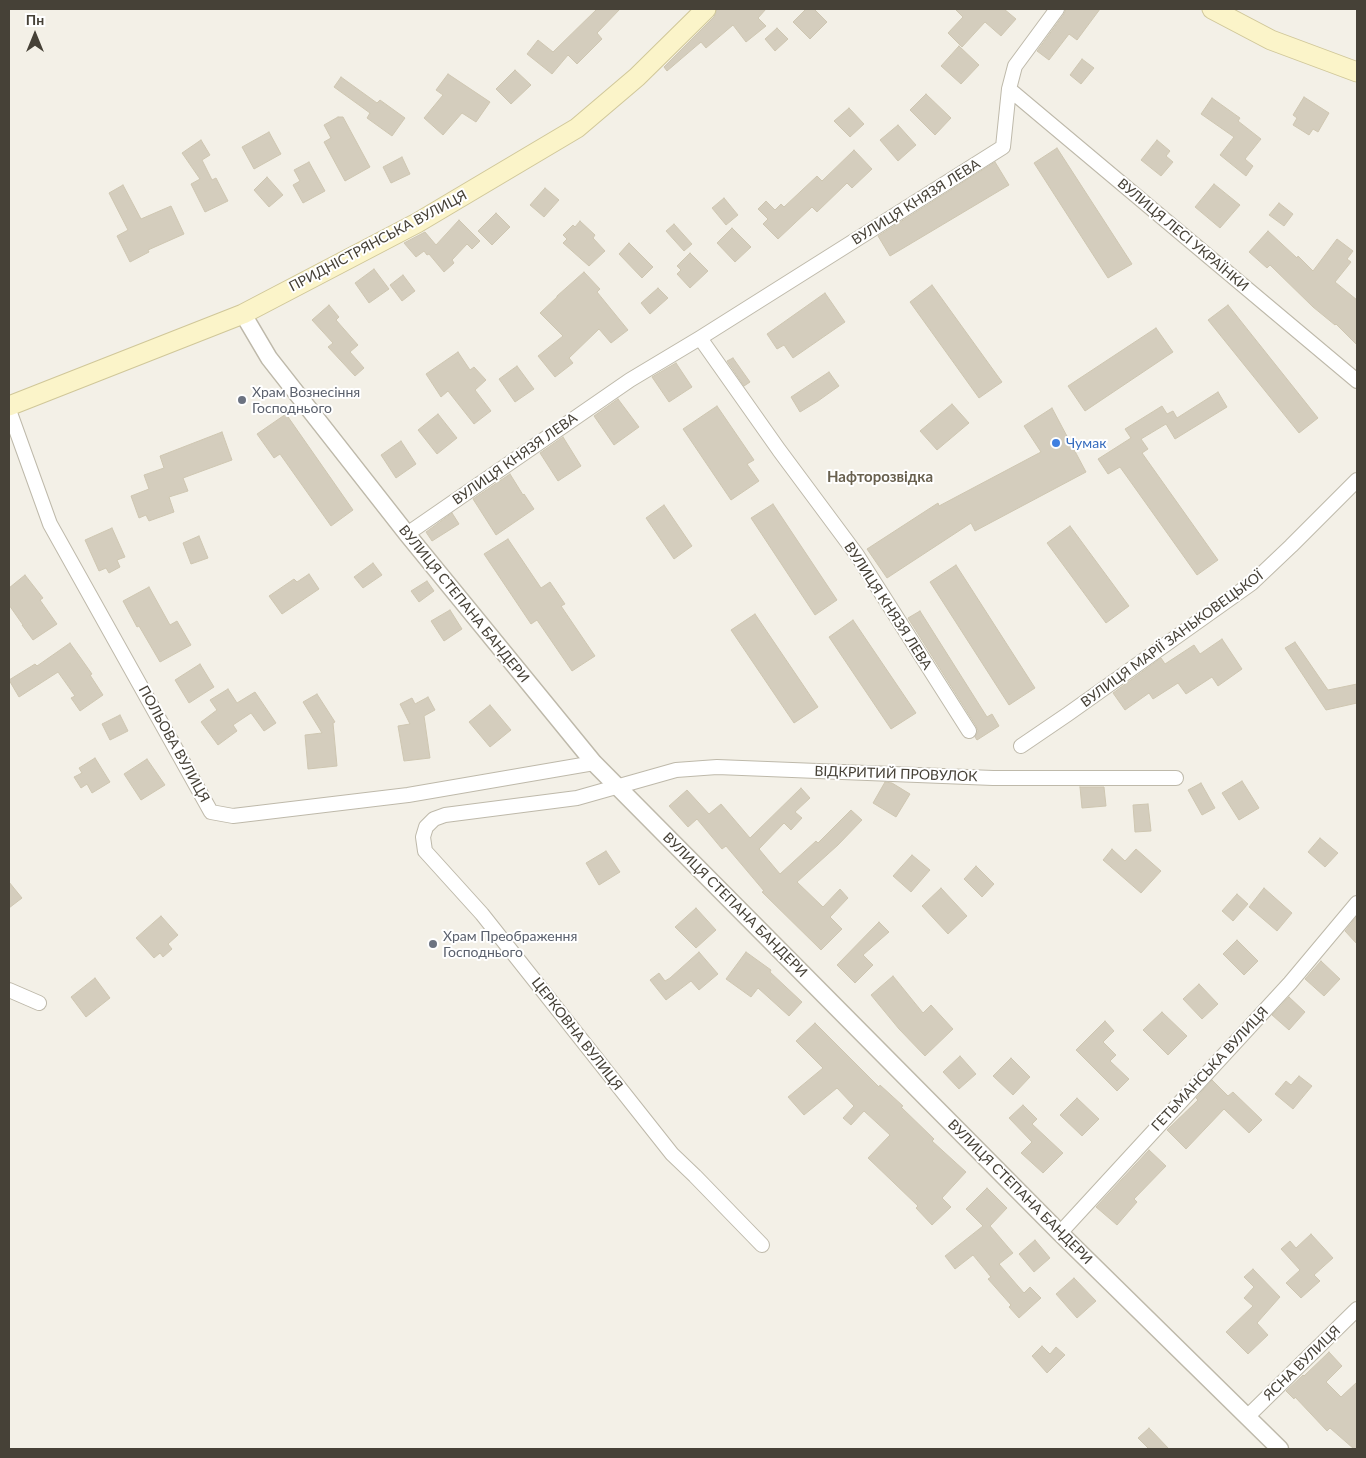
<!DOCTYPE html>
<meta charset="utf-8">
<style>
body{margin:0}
#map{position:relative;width:1366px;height:1458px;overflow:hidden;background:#f3f0e7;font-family:Lato,sans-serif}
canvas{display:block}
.frame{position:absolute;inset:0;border:10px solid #464137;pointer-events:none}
.north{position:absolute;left:10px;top:10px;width:50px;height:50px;-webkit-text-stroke:4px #fff;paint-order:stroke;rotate:0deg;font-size:14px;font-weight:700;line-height:20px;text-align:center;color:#464137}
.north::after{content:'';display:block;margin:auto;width:18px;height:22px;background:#464137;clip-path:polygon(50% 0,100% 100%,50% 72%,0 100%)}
</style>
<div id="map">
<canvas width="1366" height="1458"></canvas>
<div class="frame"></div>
<div class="north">Пн</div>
</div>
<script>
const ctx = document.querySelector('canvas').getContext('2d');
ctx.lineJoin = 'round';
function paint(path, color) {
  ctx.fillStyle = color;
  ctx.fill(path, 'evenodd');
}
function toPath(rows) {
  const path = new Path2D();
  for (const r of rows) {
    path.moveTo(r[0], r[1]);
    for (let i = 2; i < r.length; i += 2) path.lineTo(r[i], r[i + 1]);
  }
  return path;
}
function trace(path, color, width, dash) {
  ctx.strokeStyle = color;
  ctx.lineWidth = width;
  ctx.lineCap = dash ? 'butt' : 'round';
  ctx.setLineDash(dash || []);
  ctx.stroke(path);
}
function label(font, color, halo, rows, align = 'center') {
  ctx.font = font + ' Lato,sans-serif';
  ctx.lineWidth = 4;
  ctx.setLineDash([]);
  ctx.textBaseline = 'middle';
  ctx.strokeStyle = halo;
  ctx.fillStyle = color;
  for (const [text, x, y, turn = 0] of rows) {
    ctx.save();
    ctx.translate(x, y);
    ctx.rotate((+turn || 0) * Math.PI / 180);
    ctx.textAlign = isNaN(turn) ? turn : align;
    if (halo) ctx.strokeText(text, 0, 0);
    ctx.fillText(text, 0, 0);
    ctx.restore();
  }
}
const building = toPath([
 [597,9,620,9,597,33,602,39,577,64,568,55,552,74,527,54,538,40,553,52,597,9],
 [717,9,766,9,758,18,766,26,746,42,733,25,706,48,701,42,667,71,664,67,714,17,717,9],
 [806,9,814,9,827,22,810,39,793,22,806,9],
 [955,9,1004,9,1016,19,1001,36,985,22,962,47,948,33,963,17,955,9],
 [1066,9,1100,9,1077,40,1069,34,1049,60,1037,51,1064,14,1066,9],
 [777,28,788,39,775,51,765,39,777,28],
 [959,46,979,65,961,84,941,66,959,46],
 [1082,59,1094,68,1081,84,1070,75,1082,59],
 [515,70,531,85,511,104,496,89,515,70],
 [448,74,490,102,476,122,462,113,443,135,424,118,443,95,436,90,448,74],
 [341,77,377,103,380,100,405,118,392,136,367,118,370,113,334,87,341,77],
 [926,94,951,118,935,135,910,110,926,94],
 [1304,97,1329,113,1318,132,1313,129,1309,135,1293,125,1297,118,1293,115,1304,97],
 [1212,98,1240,118,1238,121,1261,139,1245,159,1253,166,1246,176,1220,155,1234,137,1201,114,1212,98],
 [849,108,864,124,850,137,834,121,849,108],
 [338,117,343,117,370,167,345,181,324,142,331,138,324,125,338,117],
 [898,125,916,145,898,161,880,140,898,125],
 [269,132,281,154,254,169,242,147,269,132],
 [201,140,210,155,202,160,212,180,216,178,228,201,205,212,191,184,200,179,182,153,201,140],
 [1157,140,1170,151,1166,156,1173,162,1161,176,1141,160,1157,140],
 [1057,148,1132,264,1108,278,1034,163,1057,148],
 [854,150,872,169,852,188,847,183,817,212,812,207,778,239,763,224,768,219,758,209,766,201,775,210,781,204,784,207,817,176,822,181,854,150],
 [402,157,410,174,391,183,383,167,402,157],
 [309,162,325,191,303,203,293,185,300,181,294,170,309,162],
 [995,162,1009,185,890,256,878,236,995,162],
 [267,177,283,195,269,207,254,190,267,177],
 [1214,184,1240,205,1220,228,1195,207,1214,184],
 [123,185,141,219,171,206,184,234,148,250,149,252,130,262,117,236,128,230,109,193,123,185],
 [545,188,559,200,544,217,530,205,545,188],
 [724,198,738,215,726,225,712,208,724,198],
 [1279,203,1293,214,1284,226,1269,215,1279,203],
 [496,213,510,227,492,245,478,231,496,213],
 [459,220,480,241,472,249,467,244,452,260,454,263,444,272,429,254,427,255,424,251,416,257,404,243,425,232,436,245,459,220],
 [580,221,595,235,593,238,605,251,589,266,563,243,567,239,563,235,573,225,575,227,580,221],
 [674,224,692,244,684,251,666,231,674,224],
 [732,228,751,247,735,262,717,243,732,228],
 [1268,231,1297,258,1298,256,1313,271,1337,239,1353,251,1347,259,1351,262,1335,282,1357,300,1357,345,1336,324,1335,325,1313,307,1270,265,1267,268,1249,252,1268,231],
 [629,243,653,267,642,278,619,254,629,243],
 [690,253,708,271,690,288,677,274,681,270,677,266,690,253],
 [374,269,389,289,369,303,355,283,374,269],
 [584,272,600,289,597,292,628,330,611,343,599,329,569,358,573,363,555,377,538,356,563,336,540,313,557,297,557,296,584,272],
 [403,275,415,291,402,301,390,285,403,275],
 [932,285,1002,382,979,398,910,302,932,285],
 [658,288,668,298,650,314,641,303,658,288],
 [825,293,845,322,793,358,784,345,777,349,767,334,825,293],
 [329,305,339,317,336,320,358,345,350,352,364,368,355,376,328,347,333,343,312,320,329,305],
 [1228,305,1318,418,1299,433,1208,320,1228,305],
 [1156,328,1173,352,1085,411,1068,386,1156,328],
 [458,352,470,370,474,367,486,380,475,390,491,411,474,424,448,391,441,397,426,374,458,352],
 [733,358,750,382,744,386,727,361,733,358],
 [676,363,692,387,669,402,652,377,676,363],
 [517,366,534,389,515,402,499,379,517,366],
 [829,372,839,386,818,401,800,412,791,397,829,372],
 [1218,392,1227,407,1175,439,1166,424,1141,439,1148,449,1142,453,1218,560,1197,575,1120,467,1108,474,1098,459,1131,438,1125,429,1162,406,1167,414,1173,411,1177,418,1218,392],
 [618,399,639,427,614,445,594,416,618,399],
 [952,404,969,423,937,450,920,431,952,404],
 [717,406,754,460,747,464,759,481,731,500,683,429,717,406],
 [1052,408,1086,472,975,531,971,523,887,578,867,549,938,503,939,506,1041,452,1024,426,1052,408],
 [286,414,353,510,331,526,280,454,274,458,257,434,286,414],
 [438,414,457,438,437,454,418,430,438,414],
 [222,432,232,460,183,478,188,491,169,497,174,512,149,521,146,515,139,518,131,496,149,489,144,475,164,468,160,456,222,432],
 [563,437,581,466,558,481,540,453,563,437],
 [401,441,416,464,396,478,381,455,401,441],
 [510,474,523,495,524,494,534,509,496,535,473,499,510,474],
 [773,504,837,600,815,615,751,518,773,504],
 [664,505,692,546,674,559,646,518,664,505],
 [452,513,459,524,432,541,426,532,452,513],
 [1070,526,1129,606,1106,623,1047,543,1070,526],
 [112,528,125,557,117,560,120,567,109,573,106,568,99,571,85,540,112,528],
 [199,536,208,558,191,564,183,543,199,536],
 [508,539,541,588,550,582,565,604,561,606,595,656,572,671,537,620,531,624,484,554,508,539],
 [373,563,382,575,363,588,354,577,373,563],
 [956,565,1035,688,1009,705,930,582,956,565],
 [309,574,319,589,282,614,269,596,294,579,297,582,309,574],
 [25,575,43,598,40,600,57,624,33,640,22,625,23,625,9,605,9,588,25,575],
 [427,581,434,591,419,602,411,591,427,581],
 [149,587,170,625,177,621,191,645,160,662,139,626,137,627,123,601,149,587],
 [450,610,462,629,444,641,431,621,450,610],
 [920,611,987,717,992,714,999,726,977,740,975,737,978,731,976,726,908,618,920,611],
 [755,614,818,707,794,723,731,630,755,614],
 [853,620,916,713,891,729,829,637,853,620],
 [1222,639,1242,669,1218,686,1212,677,1186,694,1178,683,1153,699,1149,693,1125,710,1113,693,1161,658,1165,664,1194,645,1200,654,1222,639],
 [1295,642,1328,690,1357,684,1357,703,1326,710,1285,648,1295,642],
 [70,643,92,674,90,675,103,695,80,711,71,698,75,696,58,672,19,697,9,680,35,664,37,666,70,643],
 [200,664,214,687,189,703,175,680,200,664],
 [228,689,237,703,255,692,276,723,264,731,251,713,233,725,237,731,218,745,201,722,217,710,210,700,228,689],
 [317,694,335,722,333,723,337,766,308,769,305,735,322,733,303,702,317,694],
 [428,697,435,710,424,716,430,758,404,761,398,726,410,724,400,704,412,698,415,704,428,697],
 [490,705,511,730,490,747,469,722,490,705],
 [120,715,128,731,110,740,102,724,120,715],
 [95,758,110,782,92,793,87,784,81,788,74,777,82,773,79,768,95,758],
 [147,759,165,785,141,800,124,774,147,759],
 [1242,781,1259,808,1239,820,1222,793,1242,781],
 [885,782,892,783,910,794,896,817,873,803,885,782],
 [1201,783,1215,808,1202,815,1188,790,1201,783],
 [1080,787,1104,787,1106,806,1082,808,1080,787],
 [801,788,810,798,795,812,802,818,791,830,784,823,759,849,780,874,816,841,818,843,851,810,862,820,838,845,797,882,823,907,840,889,848,898,830,917,842,929,821,950,762,892,764,891,726,846,722,849,697,819,688,827,669,806,687,790,709,814,721,804,750,838,801,788],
 [1148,804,1151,831,1135,832,1133,805,1148,804],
 [1320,838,1338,853,1325,867,1308,852,1320,838],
 [1112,849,1125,861,1136,849,1161,871,1141,893,1103,860,1112,849],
 [606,851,620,872,599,885,586,863,606,851],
 [912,855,930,870,911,892,893,876,912,855],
 [976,866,994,884,982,897,964,879,976,866],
 [9,882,22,898,9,908,9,882],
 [941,888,967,916,948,934,922,906,941,888],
 [1264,888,1292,913,1277,931,1249,907,1264,888],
 [1237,894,1248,904,1233,921,1222,911,1237,894],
 [696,908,716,930,696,948,675,927,696,908],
 [161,916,178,935,168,944,172,949,163,957,160,953,154,958,136,938,161,916],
 [1357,916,1357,944,1345,931,1357,916],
 [879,922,889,932,863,955,873,965,855,983,837,965,879,922],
 [1237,940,1258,961,1244,975,1223,954,1237,940],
 [699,952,718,974,699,990,691,981,666,1000,650,980,659,973,665,981,670,978,699,952],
 [746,952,771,970,770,972,802,1002,789,1016,758,988,751,997,726,979,746,952],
 [1321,961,1340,979,1324,996,1305,979,1321,961],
 [893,976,923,1013,931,1005,953,1029,925,1056,899,1029,871,995,893,976],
 [95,978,110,998,86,1017,71,997,95,978],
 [1199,984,1218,1004,1202,1019,1183,999,1199,984],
 [1289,997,1305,1012,1289,1030,1272,1015,1289,997],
 [1162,1012,1187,1036,1168,1055,1143,1030,1162,1012],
 [1105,1021,1114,1031,1103,1042,1116,1055,1110,1061,1129,1079,1117,1091,1076,1050,1105,1021],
 [815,1023,879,1087,880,1085,903,1106,901,1107,934,1139,932,1141,966,1172,942,1198,951,1207,932,1225,916,1208,918,1206,868,1158,890,1135,864,1111,851,1125,843,1118,854,1106,837,1088,804,1115,788,1097,823,1068,796,1041,815,1023],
 [960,1056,976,1074,959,1089,943,1072,960,1056],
 [1011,1058,1030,1077,1013,1095,993,1076,1011,1058],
 [1299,1076,1312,1086,1293,1109,1275,1094,1286,1081,1291,1085,1299,1076],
 [1212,1080,1228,1096,1233,1092,1262,1120,1249,1133,1224,1109,1186,1149,1167,1130,1198,1100,1196,1098,1212,1080],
 [1077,1098,1099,1119,1082,1136,1060,1115,1077,1098],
 [1023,1105,1037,1119,1032,1124,1063,1153,1043,1173,1021,1153,1032,1142,1009,1118,1023,1105],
 [1149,1150,1166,1166,1134,1199,1137,1202,1117,1225,1096,1207,1149,1150],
 [987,1188,1007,1208,990,1226,1013,1253,999,1264,1024,1293,1030,1287,1041,1298,1019,1318,1009,1307,1011,1305,988,1279,991,1277,973,1255,955,1269,945,1256,983,1226,966,1209,987,1188],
 [1311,1234,1333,1258,1314,1275,1320,1281,1301,1298,1286,1283,1300,1270,1281,1249,1290,1241,1296,1248,1311,1234],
 [1035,1240,1050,1258,1034,1272,1019,1254,1035,1240],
 [1253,1269,1280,1297,1257,1323,1268,1335,1248,1354,1226,1332,1253,1306,1244,1298,1254,1287,1244,1277,1253,1269],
 [1074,1278,1096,1301,1077,1318,1056,1294,1074,1278],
 [1042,1346,1050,1354,1056,1347,1065,1355,1047,1373,1032,1356,1042,1346],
 [1329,1352,1342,1366,1326,1382,1341,1397,1357,1382,1357,1449,1354,1449,1330,1428,1327,1431,1295,1397,1294,1399,1286,1391,1303,1375,1304,1376,1329,1352],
 [1149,1428,1169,1449,1149,1449,1138,1438,1149,1428]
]);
paint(building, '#d4cdbd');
trace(building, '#cec6b1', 1);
const minor = toPath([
 [1009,89,1357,381],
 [700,338,779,450,857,555,969,731],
 [9,410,50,524,211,812,233,816,408,795,594,763],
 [407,534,630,380,700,338,1003,147,1009,89,1015,66,1057,9],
 [1021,746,1068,714,1252,583,1291,546,1357,480],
 [9,990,39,1003],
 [1060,1233,1290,983,1357,903],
 [762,1245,695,1176,672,1154,482,914,425,851,423,837,426,827,434,819,445,815,577,798,676,770,717,767,993,778,1176,778],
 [1247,1417,1357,1309]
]);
const tertiary = toPath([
 [243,314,269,358,407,534,594,763,1060,1233,1280,1449]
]);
const secondary = toPath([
 [1212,9,1271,40,1357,72],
 [9,406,243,314,417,223,577,128,637,77,706,9]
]);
trace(minor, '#beb9aa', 16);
trace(tertiary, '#beb9aa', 19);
trace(secondary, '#d0c799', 21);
trace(minor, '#fff', 14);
trace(tertiary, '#fff', 16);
trace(secondary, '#fbf4c9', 19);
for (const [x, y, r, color] of [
 [242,400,5,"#6b7280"],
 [1056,443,5,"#3f7fe0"],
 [433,944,5,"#6b7280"]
]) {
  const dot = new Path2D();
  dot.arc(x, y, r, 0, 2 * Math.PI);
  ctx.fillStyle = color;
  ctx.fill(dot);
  trace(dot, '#fff', 2);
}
label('14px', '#464137', '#fff', [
 ["ВУЛИЦЯ КНЯЗЯ ЛЕВА",916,202,-32],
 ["ВУЛИЦЯ ЛЕСІ УКРАЇНКИ",1183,235,40],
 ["ПРИДНІСТРЯНСЬКА ВУЛИЦЯ",378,241,-28],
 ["ВУЛИЦЯ КНЯЗЯ ЛЕВА",515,459,-35],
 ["ВУЛИЦЯ СТЕПАНА БАНДЕРИ",464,604,51],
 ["ВУЛИЦЯ КНЯЗЯ ЛЕВА",888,606,57],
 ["ВУЛИЦЯ МАРІЇ ЗАНЬКОВЕЦЬКОЇ",1172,639,-36],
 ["ПОЛЬОВА ВУЛИЦЯ",174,744,61],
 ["ВІДКРИТИЙ ПРОВУЛОК",896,774,2],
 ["ВУЛИЦЯ СТЕПАНА БАНДЕРИ",735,905,45],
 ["ЦЕРКОВНА ВУЛИЦЯ",577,1034,52],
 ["ГЕТЬМАНСЬКА ВУЛИЦЯ",1210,1069,-47],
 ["ВУЛИЦЯ СТЕПАНА БАНДЕРИ",1020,1192,45],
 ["ЯСНА ВУЛИЦЯ",1302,1363,-44]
]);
label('14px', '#5b616d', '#fff', [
 ["Храм Вознесіння",252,392],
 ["Господнього",252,408],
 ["Храм Преображення",443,936],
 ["Господнього",443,952]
], 'left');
label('14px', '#366cbe', '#fff', [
 ["Чумак",1066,443]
], 'left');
label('bold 15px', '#68604e', '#fff', [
 ["Нафторозвідка",880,477]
]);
</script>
